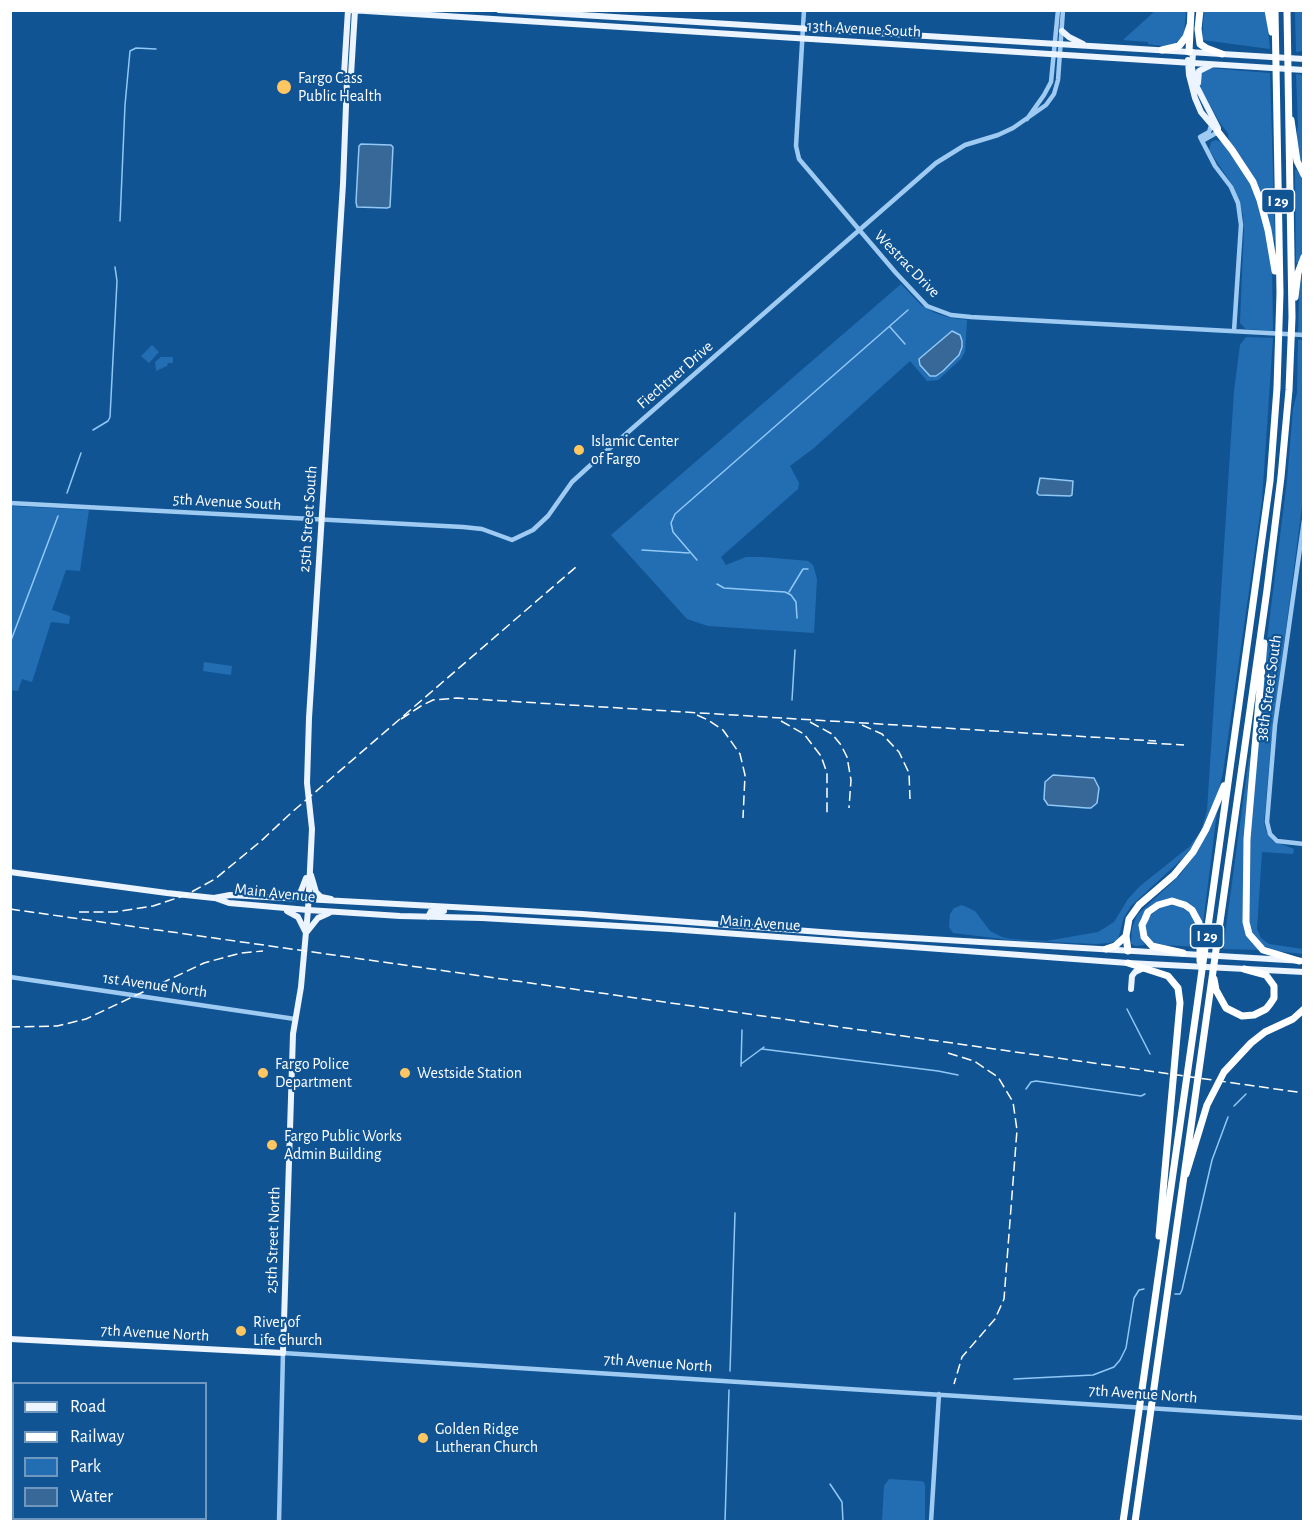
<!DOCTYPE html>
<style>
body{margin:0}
#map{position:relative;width:1314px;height:1532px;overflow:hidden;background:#115494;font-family:"Alegreya Sans",sans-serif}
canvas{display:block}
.frame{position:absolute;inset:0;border:12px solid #fff;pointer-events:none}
.legend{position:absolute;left:12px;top:1382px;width:195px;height:138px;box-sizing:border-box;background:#115494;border:2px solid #7098bf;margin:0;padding:8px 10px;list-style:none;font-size:18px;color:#fff}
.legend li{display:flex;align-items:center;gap:12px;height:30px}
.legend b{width:30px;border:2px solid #7098bf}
</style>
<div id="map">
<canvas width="1314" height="1532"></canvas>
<div class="frame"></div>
<ul class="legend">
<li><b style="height:8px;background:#ebf4ff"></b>Road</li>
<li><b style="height:8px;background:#fff"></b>Railway</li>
<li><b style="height:16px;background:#236eb3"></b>Park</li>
<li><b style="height:16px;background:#376897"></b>Water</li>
</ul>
</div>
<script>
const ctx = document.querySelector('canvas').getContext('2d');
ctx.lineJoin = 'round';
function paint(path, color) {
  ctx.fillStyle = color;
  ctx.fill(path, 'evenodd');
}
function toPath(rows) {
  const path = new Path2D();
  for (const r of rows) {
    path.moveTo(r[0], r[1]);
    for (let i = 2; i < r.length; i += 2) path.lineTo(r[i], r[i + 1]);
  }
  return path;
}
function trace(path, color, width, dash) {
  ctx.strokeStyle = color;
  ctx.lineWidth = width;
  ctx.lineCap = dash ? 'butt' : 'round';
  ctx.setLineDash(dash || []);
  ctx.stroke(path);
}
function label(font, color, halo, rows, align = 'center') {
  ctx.font = font + ' "Alegreya Sans",sans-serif';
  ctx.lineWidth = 4.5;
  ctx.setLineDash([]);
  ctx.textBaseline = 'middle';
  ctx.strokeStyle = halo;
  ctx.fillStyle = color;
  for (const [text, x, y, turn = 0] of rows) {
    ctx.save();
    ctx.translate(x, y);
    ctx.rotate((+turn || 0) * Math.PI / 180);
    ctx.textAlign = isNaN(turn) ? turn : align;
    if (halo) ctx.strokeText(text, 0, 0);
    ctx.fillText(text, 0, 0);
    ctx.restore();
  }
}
paint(toPath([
 [1155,11,1186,11,1184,36,1176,46,1169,47,1148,44,1148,42,1123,40],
 [1204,11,1266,11,1270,49,1202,40],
 [1295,11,1304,11,1303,51,1296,52],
 [1209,68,1270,73,1275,240,1273,241,1269,219,1254,178,1242,158,1229,141,1228,133,1220,123,1201,89,1199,80,1203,71],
 [1296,74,1303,75,1303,170,1299,160,1296,139,1298,125],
 [1216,140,1222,142,1248,177,1260,205,1272,264,1273,331,1246,329,1240,323,1244,229,1243,215,1233,186,1209,150,1211,142],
 [1295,170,1297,170,1304,180,1303,249,1299,263,1296,263],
 [1303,267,1303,334,1298,333,1299,293],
 [901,284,921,305,935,313,951,318,967,320,965,352,961,359,938,380,927,381,910,361,814,448,790,466,799,483,798,489,721,557,726,565,746,557,763,557,808,561,813,565,817,579,814,633,708,626,687,619,611,535],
 [1246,337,1273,338,1262,500,1223,772,1217,798,1197,840,1183,858,1131,906,1124,917,1119,936,1117,940,1110,943,1095,944,1011,940,953,933,949,927,950,914,954,908,962,905,975,911,990,931,1002,937,1011,939,1046,941,1098,932,1114,922,1128,899,1140,886,1189,847,1201,831,1207,811,1234,391,1240,345],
 [1298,340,1304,340,1303,499,1271,742,1264,823,1267,833,1273,841,1294,849,1293,854,1262,852,1257,929,1261,938,1269,944,1303,949,1303,954,1276,951,1265,946,1264,947,1251,931,1249,922,1250,827,1261,687,1287,481,1293,409,1297,393],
 [152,345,159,352,149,363,141,356],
 [161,357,173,357,173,363,168,363,167,366,156,371,155,362],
 [11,506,89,510,80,571,66,570,52,610,70,616,69,624,51,622,32,682,22,679,18,691,10,690],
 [204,662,232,666,231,675,203,671],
 [1249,758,1250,758,1245,838,1249,938,1259,950,1223,949],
 [1217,812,1203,923,1187,904,1158,903,1139,928,1140,936,1145,945,1136,946,1131,944,1132,928,1137,915,1180,875,1198,850],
 [1171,905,1182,907,1191,914,1197,925,1199,947,1164,945,1149,941,1144,929,1148,918,1160,907],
 [889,1479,920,1481,924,1482,925,1486,925,1521,882,1521,884,1486]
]), '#236eb3');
const water = toPath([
 [361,144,391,145,393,147,390,207,387,208,357,207,356,202,359,146,361,144],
 [952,331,960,335,962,341,962,347,959,355,943,371,936,376,930,376,920,365,919,359,952,331],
 [1040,478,1073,481,1072,495,1070,496,1039,495,1037,493,1040,478],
 [1053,775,1094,778,1099,788,1097,803,1091,808,1087,808,1048,805,1044,799,1045,782,1053,775]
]);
paint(water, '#376897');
trace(water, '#91c8f6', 1.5);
trace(toPath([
 [120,221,125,105,130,51,136,48,156,49],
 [890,327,905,344],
 [93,430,108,421,110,417,117,281,115,267],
 [67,493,81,453],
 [642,550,689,553],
 [697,560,673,532,671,523,675,514,908,310],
 [717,584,724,588,785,592,791,595,796,602,797,618],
 [789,592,803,569,808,569],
 [10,643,58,516],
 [792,700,795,650],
 [1127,1009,1150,1054],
 [762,1049,938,1071,958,1075],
 [741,1064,764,1047],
 [741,1066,742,1030],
 [1026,1089,1031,1082,1036,1081,1141,1096,1145,1094],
 [1234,1106,1246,1094],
 [1175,1294,1180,1294,1182,1290,1212,1160,1228,1117],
 [730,1371,735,1213],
 [1014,1379,1093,1375,1114,1367,1120,1360,1126,1348,1134,1298,1139,1290,1144,1289],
 [830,1484,842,1502,843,1522],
 [725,1522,729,1390]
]), '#91c8f6', 1.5);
trace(toPath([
 [804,10,796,146,799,159,896,273,927,306,951,315,971,317,1304,335],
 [1027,119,1044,95,1051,82,1058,10],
 [1211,126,1209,132,1200,137,1215,166,1231,187,1238,203,1241,225,1234,331],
 [1202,141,1218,132],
 [10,503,463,527,482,529,512,540,533,530,548,516,572,482,595,461,936,163,965,145,998,135,1013,128,1046,105,1054,94,1058,80,1063,10],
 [1304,520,1275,725,1267,822,1270,834,1277,841,1304,844],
 [10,977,295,1019],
 [279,1522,283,1353,1304,1418],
 [931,1522,939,1394]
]), '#9fcbf3', 4.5);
trace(toPath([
 [350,10,1304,70],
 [499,10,1304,59],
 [1062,31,1069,37,1083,44],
 [1193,52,1192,68,1196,85,1218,128,1218,131],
 [1188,60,1189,75,1195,98,1201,112,1218,132],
 [347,79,351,75,355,10],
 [1198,83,1199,71,1211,65],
 [10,872,167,893,214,898,230,895,582,914,861,935,1304,961],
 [311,875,316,892,321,897,331,899],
 [215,898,229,903,308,910,400,916,482,918,670,929,1128,963,1304,972],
 [292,898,296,897,301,891,306,878],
 [287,911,298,917,305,931],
 [428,917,431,911,444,911],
 [306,933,318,918,329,913],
 [1131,989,1132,976,1135,972,1146,967],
 [10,1339,283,1353,293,1034,301,987,308,910,312,829,307,783,309,718,343,184,347,79,344,74,348,10]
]), '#ebf4ff', 6);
trace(toPath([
 [1200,10,1198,29,1200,44,1206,48,1222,54],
 [1268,10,1272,32],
 [1162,50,1179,46,1186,37,1190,25],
 [1189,52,1191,10],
 [1291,120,1297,161,1304,175],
 [1218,132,1232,150,1253,182,1260,200,1268,230,1275,271],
 [1295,297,1298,273,1304,257],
 [1264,643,1247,839,1246,922,1249,934,1263,950,1299,961],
 [1106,949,1115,946,1126,936],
 [1128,951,1126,936,1129,919,1139,905,1174,875,1193,852,1206,829,1224,786],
 [1183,953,1152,946,1144,937,1142,925,1145,919,1148,912,1158,905,1172,901,1185,905,1192,910,1199,923,1200,932,1200,961],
 [1128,963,1168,976,1178,988,1180,1003,1159,1236],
 [1214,979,1216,990,1226,1008,1242,1016,1254,1015,1266,1009,1270,1004,1274,998,1274,986,1266,975,1244,969],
 [1186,1174,1207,1105,1224,1072,1251,1043,1265,1032,1293,1019,1304,1009],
 [1123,1522,1196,1013,1270,481,1277,388,1280,293,1275,10],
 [1135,1522,1267,590,1281,477,1289,390,1292,317,1287,10]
]), '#fff', 7);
trace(toPath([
 [697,715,708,720,723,730,740,754,745,775,743,818],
 [401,719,421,706,433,700,457,698,1156,741],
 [781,721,804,734,821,756,827,773,827,813],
 [810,722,832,734,841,745,847,757,851,780,849,808],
 [862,725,882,734,899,752,909,773,910,799],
 [1147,743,1184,745],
 [10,909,1304,1093],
 [79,912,114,912,153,906,186,895,215,879,261,841,291,813,576,567],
 [10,1027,57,1026,86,1019,204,963,241,953,263,951],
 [948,1053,974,1061,998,1077,1013,1102,1017,1130,1004,1299,995,1319,962,1357,954,1384]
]), '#fff', 1.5, [10, 4.5]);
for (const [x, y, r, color] of [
 [284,87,8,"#ffc661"],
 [579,450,6,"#ffc661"],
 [263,1073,6,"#ffc661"],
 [405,1073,6,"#ffc661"],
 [272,1145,6,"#ffc661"],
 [241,1331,6,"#ffc661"],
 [423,1438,6,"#ffc661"]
]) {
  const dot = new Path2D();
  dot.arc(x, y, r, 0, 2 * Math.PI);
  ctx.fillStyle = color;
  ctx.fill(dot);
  trace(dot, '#115494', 2);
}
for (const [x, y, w] of [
 [1278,201,33],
 [1207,936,33]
]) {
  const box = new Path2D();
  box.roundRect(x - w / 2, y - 12, w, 24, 4.5);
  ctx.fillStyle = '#115494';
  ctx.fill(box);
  trace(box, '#fff', 1.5);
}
label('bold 15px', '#fff', null, [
 ["I 29",1278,201],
 ["I 29",1207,936]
]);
label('16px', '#fff', '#115494', [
 ["13th Avenue South",864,29,3],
 ["Westrac Drive",907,264,46],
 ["Fiechtner Drive",675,375,-41],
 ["5th Avenue South",227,502,3],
 ["25th Street South",308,519,-86],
 ["38th Street South",1269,688,-82],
 ["Main Avenue",275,893,6],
 ["Main Avenue",760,923,4],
 ["1st Avenue North",155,985,8],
 ["25th Street North",273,1240,-88],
 ["7th Avenue North",155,1333,3],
 ["7th Avenue North",658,1363,4],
 ["7th Avenue North",1143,1394,4]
]);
label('16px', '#fff', '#115494', [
 ["Fargo Cass",298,78],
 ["Public Health",298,96],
 ["Islamic Center",591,441],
 ["of Fargo",591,459],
 ["Fargo Police",275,1064],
 ["Department",275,1082],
 ["Westside Station",417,1073],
 ["Fargo Public Works",284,1136],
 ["Admin Building",284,1154],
 ["River of",253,1322],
 ["Life Church",253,1340],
 ["Golden Ridge",435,1429],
 ["Lutheran Church",435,1447]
], 'left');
</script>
